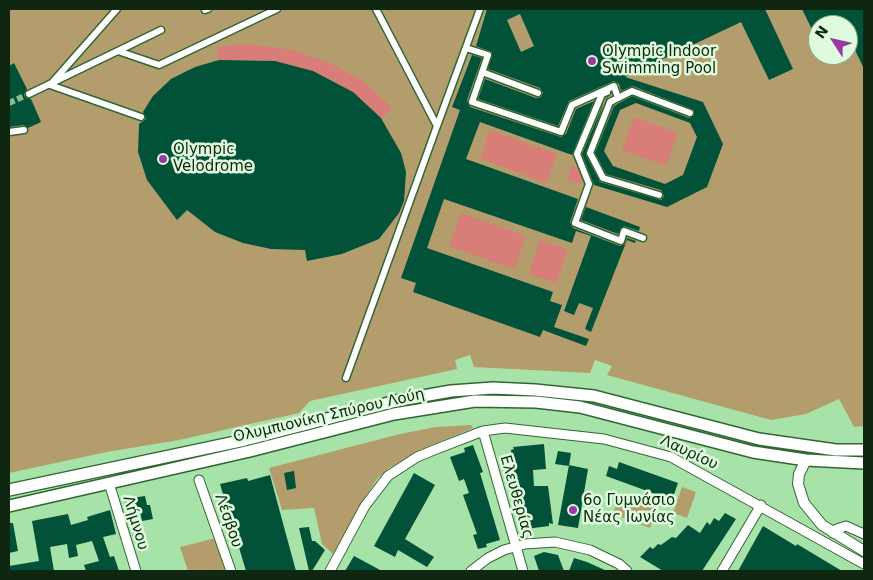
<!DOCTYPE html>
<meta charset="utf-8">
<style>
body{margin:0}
#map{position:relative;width:873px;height:580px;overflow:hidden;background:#a7e3a8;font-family:"DejaVu Sans",sans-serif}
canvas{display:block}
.frame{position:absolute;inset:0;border:10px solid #0f2610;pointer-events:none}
.north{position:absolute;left:808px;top:15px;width:50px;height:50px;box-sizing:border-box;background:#defcdd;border:1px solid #8ba68b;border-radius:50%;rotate:305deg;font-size:14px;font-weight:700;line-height:20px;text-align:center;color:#0f2610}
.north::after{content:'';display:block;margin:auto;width:18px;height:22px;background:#9a39a1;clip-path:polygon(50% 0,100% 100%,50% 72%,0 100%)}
</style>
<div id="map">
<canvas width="873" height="580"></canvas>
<div class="frame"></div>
<div class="north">N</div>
</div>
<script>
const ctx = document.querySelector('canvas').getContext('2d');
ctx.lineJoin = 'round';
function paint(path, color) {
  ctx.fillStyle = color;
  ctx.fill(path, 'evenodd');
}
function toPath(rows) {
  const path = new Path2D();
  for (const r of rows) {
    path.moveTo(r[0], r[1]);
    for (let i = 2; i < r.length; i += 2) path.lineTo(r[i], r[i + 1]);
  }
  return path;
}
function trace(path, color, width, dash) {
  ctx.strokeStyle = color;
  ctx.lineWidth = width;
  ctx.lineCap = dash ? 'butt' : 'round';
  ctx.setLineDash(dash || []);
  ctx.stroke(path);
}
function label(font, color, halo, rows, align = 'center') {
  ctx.font = font + ' "DejaVu Sans",sans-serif';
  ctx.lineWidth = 5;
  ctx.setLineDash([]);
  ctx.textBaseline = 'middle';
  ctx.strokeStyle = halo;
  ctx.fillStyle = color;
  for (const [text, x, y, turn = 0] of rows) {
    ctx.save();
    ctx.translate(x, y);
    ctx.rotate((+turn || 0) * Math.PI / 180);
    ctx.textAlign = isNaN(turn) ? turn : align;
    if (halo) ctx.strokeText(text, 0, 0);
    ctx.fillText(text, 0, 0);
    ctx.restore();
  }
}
paint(toPath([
 [9,9,864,9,864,426,854,427,839,399,806,414,771,420,607,375,612,366,595,360,590,373,474,367,470,355,455,360,457,369,310,401,299,413,179,440,107,452,9,473],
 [818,25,848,25,848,55,818,55],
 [471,425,473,428,420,450,389,468,377,479,366,496,333,554,322,544,314,508,282,510,269,468,400,434,436,427],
 [682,487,696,492,687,518,673,513],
 [620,495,657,509,650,528,613,514],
 [216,538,227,571,188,571,180,547]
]), '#b49d6c');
paint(toPath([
 [246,44,293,50,329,63,362,80,392,108,381,118,353,92,328,78,300,67,262,60,219,60,217,47],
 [634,117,678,133,666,166,622,150],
 [490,130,557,154,546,183,480,158],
 [572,166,585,171,580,184,567,179],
 [461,213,526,236,514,269,449,246],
 [540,240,568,250,556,283,529,274]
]), '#d87d77');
paint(toPath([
 [487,9,765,9,793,69,769,80,741,22,625,77,703,102,723,144,707,187,667,207,594,185,582,154,606,98,611,94,605,100,586,155,600,182,661,200,664,196,661,190,606,174,595,153,614,106,632,96,689,118,694,115,694,110,633,86,621,91,619,84,614,81,569,101,558,126,478,99,485,79,536,98,541,97,543,93,540,88,488,69,492,52,476,46],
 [520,14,534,46,521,52,507,20],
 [636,103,690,123,697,137,683,175,665,184,613,166,604,151,620,110],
 [802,9,864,9,864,69,848,35,848,25,818,25,818,42],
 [472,55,482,58,467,100,470,107,561,137,566,134,576,109,594,101,572,155,480,122,466,159,578,199,570,222,573,228,620,246,625,244,627,238,636,241,635,243,627,240,591,332,585,329,593,308,579,303,574,315,564,311,591,236,576,231,572,243,444,199,427,248,553,292,550,301,562,305,554,327,589,339,586,346,543,330,540,337,413,292,416,283,401,278,460,110,452,107],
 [219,60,275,61,313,71,353,92,381,118,401,153,406,172,404,201,399,213,379,239,342,254,307,261,305,250,271,249,243,243,215,232,187,210,177,220,147,180,138,152,139,124,146,119,143,112,153,96,171,79,195,67],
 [14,63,27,89,24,96,31,99,41,122,28,128,24,125,9,127,9,66],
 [588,201,586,207,640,227,639,231,624,226,618,234,581,220],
 [544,444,546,469,533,470,534,486,548,486,553,524,549,523,549,526,526,529,523,506,521,506,514,480,511,450,514,449,513,447],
 [473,445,483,472,480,473,500,540,486,544,487,547,478,549,473,535,477,534,463,495,469,493,464,479,459,481,450,457,465,452,464,448],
 [558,451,571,453,569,466,555,464],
 [619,462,678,483,672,500,606,476,609,466,617,469],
 [569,465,588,469,578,528,558,525],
 [294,471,296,488,287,490,284,473],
 [414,473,435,485,405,539,434,557,427,567,398,550,395,557,374,546],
 [270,475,284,527,296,571,246,571,220,484,247,478,248,481],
 [145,496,147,505,150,505,153,519,142,521,140,512,127,514,125,499],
 [110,510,116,534,103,537,110,557,114,556,119,571,86,571,84,565,99,561,92,541,76,545,78,556,69,558,67,544,50,547,54,571,9,571,9,566,39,561,32,521,68,514,71,525,88,520,87,517],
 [725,513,736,519,702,571,663,571,640,557,650,547,653,549,658,544,661,545,672,537,676,538,688,525,700,533,707,522,710,525,714,518,719,521],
 [9,523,13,523,18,551,9,553],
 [763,526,796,546,797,544,842,571,738,571],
 [309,527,312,541,315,541,325,550,312,571,309,571,299,528],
 [544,552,558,555,564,571,539,571,534,556],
 [354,556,382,571,345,571],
 [574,558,587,562,607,571,569,571]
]), '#015239');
trace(toPath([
 [9,103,29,94]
]), '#89bd8a', 6, [6, 3]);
const pedestrian = toPath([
 [117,9,50,85,141,117],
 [205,10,208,9],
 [466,48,488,55,472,102,561,132,572,105,614,86,618,98,610,102,590,153,603,178,659,195],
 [118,51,159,65,277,9],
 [482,72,538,93],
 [607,92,602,94,577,154,589,184,575,223,621,241,624,231,643,238],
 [29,94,161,30],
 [618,98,632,91,690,113],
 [437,126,480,9],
 [9,132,24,130],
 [346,378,437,126,376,9]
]);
const minor = toPath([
 [483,431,523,571],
 [199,480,231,571],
 [109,483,136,571],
 [833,533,837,529,846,526,864,534],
 [330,571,365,506,388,476,417,457,434,450,483,431,505,428,604,439,671,457,864,564],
 [471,571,488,558,504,550,525,544,555,542,590,550,619,564,627,571],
 [722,571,761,505]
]);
const tertiary = toPath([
 [806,460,799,474,798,484,804,503,822,525,864,551]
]);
const secondary = toPath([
 [9,490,245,440,400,400,451,391,493,388,535,390,594,396,759,439,836,450,864,450],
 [9,506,250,451,394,414,475,401,536,402,580,407,753,452,806,460,864,463]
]);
trace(pedestrian, '#2f6732', 9);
trace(minor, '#2f6732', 11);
trace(tertiary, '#2f6732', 12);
trace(secondary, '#2f6732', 14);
trace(pedestrian, '#fff', 6);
trace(minor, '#fff', 9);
trace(tertiary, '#fff', 10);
trace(secondary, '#fff', 11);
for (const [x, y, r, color] of [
 [592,61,5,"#9a39a1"],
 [163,159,5,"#9a39a1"],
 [573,510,5,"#9a39a1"]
]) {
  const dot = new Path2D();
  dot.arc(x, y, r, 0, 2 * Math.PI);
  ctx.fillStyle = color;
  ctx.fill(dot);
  trace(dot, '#defcdd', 2);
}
label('15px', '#0f2610', '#defcdd', [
 ["Olympic Indoor",602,52],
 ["Swimming Pool",602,69],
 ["Olympic",173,150],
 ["Velodrome",173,167],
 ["6ο Γυμνάσιο",583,501],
 ["Νέας Ιωνίας",583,518]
], 'left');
label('15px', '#0f2610', '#defcdd', [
 ["Ολυμπιονίκη Σπύρου Λούη",329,416,-13],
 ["Λαυρίου",689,453,25],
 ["Ελευθερίας",516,497,74],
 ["Λέσβου",228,521,71],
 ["Λήμνου",135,523,73]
]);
</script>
